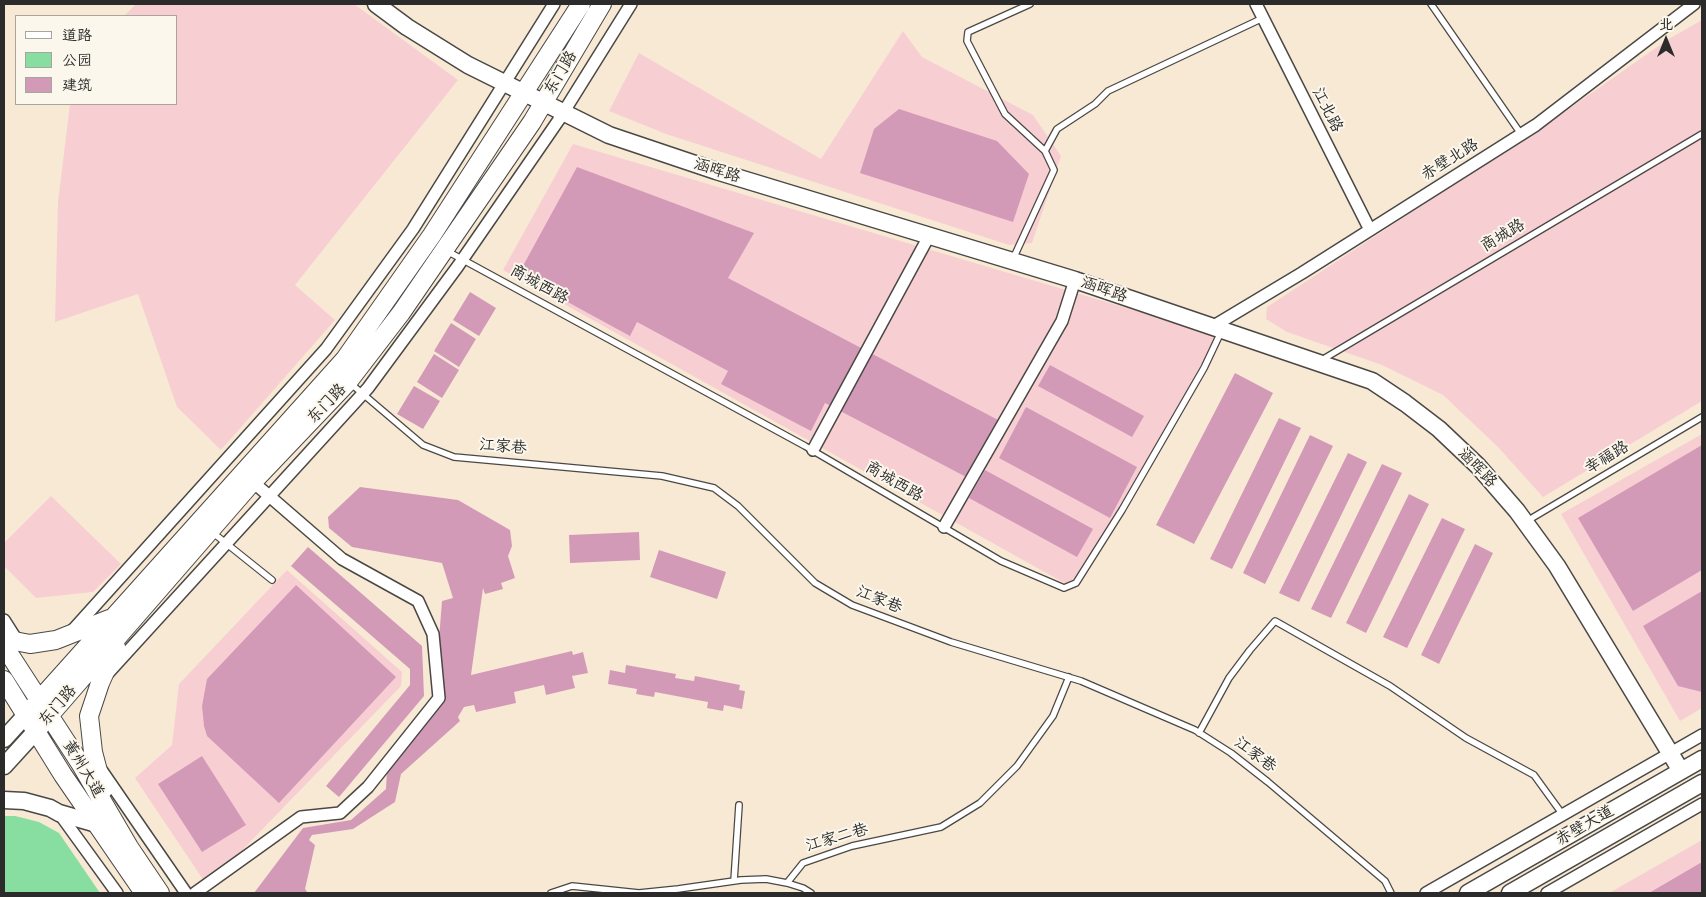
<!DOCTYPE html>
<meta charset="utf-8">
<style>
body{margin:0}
#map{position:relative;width:1706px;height:897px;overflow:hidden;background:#f8e9d5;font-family:Itim,"LXGW WenKai TC",sans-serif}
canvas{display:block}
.frame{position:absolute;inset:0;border:5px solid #2b2b2b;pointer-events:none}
.legend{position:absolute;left:15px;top:15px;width:162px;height:90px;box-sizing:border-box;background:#fbf7ec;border:1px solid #a8a59f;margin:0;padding:6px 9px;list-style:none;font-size:15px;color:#2b2b2b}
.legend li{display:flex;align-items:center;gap:10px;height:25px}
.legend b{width:25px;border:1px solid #a8a59f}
.north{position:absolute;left:1641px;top:15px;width:50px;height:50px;-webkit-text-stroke:4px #fbf7ec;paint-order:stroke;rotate:0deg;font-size:14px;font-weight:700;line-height:20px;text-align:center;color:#2b2b2b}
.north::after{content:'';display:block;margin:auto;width:18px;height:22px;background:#2b2b2b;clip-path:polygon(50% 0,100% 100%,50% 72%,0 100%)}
</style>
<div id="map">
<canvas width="1706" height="897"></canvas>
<div class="frame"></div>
<ul class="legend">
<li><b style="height:6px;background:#fff"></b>道路</li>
<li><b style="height:14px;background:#88dda0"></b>公园</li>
<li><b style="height:14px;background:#d39ab8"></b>建筑</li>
</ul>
<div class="north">北</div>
</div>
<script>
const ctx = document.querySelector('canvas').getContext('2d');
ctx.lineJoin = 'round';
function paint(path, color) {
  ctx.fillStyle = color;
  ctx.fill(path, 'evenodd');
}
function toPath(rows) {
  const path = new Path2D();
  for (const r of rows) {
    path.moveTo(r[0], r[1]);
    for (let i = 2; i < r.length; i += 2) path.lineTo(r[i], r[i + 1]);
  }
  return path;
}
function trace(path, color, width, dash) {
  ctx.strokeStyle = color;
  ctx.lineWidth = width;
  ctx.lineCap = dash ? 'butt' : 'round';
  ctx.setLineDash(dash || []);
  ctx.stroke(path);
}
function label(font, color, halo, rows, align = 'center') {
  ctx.font = font + ' Itim,"LXGW WenKai TC",sans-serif';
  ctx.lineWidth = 4;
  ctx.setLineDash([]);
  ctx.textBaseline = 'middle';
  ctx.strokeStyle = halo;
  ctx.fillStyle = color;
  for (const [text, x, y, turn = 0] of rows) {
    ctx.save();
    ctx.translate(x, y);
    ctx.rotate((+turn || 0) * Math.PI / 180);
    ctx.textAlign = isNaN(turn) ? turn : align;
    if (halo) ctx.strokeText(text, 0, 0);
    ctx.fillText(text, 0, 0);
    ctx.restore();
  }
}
paint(toPath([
 [136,4,354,4,458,80,295,285,335,320,221,450,177,407,138,294,55,322,58,202,70,104,176,104,176,16,124,16],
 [1702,20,1702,401,1543,497,1498,447,1443,395,1382,365,1287,332,1266,319,1267,307,1566,111,1667,40],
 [903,31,922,57,1033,115,1061,156,1032,243,1009,245,666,134,609,111,639,53,821,159],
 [573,144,1218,335,1075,589,503,270],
 [1702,434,1702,708,1680,721,1561,514],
 [51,496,121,564,93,592,36,598,4,566,4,543],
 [287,570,402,672,401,686,223,870,204,881,135,778,172,745,179,684],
 [1702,840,1702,893,1609,893]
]), '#f7cfd3');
paint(toPath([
 [4,816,15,816,39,822,59,833,100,893,4,893]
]), '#88dda0');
paint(toPath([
 [899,109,997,141,1029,174,1013,222,860,173,874,129],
 [577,167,754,233,728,278,1000,421,970,479,825,403,811,431,721,384,728,371,637,322,630,336,518,275],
 [470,292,496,308,479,336,453,320],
 [451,323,476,339,459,367,434,351],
 [434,354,459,370,442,398,417,382],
 [1050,365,1144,416,1132,437,1038,386],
 [1235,373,1273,393,1194,544,1156,525],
 [414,386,440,401,423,429,397,414],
 [1026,407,1137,467,1110,518,999,458],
 [1279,418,1301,428,1232,569,1210,559],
 [1310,435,1333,446,1265,584,1243,573],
 [1702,445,1702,570,1633,611,1578,518],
 [1348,453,1367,462,1299,602,1279,593],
 [1382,464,1402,473,1331,618,1311,609],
 [985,470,1093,529,1077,557,969,498],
 [360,487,458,500,510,530,512,546,508,556,515,578,501,583,503,589,485,594,483,588,471,675,572,651,573,655,583,652,588,673,572,676,575,688,546,695,544,685,514,692,516,703,476,712,474,705,464,707,458,717,460,721,401,774,395,802,353,829,312,835,309,840,315,845,305,889,308,893,254,893,303,828,351,820,386,789,387,770,445,700,439,639,442,601,453,598,442,563,352,547,329,528,328,517],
 [1409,494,1429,504,1366,633,1346,623],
 [1442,518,1465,529,1407,648,1383,637],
 [639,532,640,560,570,563,569,535],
 [1475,544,1493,553,1439,664,1421,655],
 [308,547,422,646,424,696,339,797,326,786,410,685,410,669,291,566],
 [659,550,726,572,717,599,650,577],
 [296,585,396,677,279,803,207,736,204,726,202,706,207,679],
 [1702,591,1702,692,1678,686,1643,626],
 [626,665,676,674,675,678,694,681,695,676,740,685,739,690,745,691,742,709,724,705,723,711,707,708,708,702,655,692,654,697,636,694,637,689,608,684,610,670,625,673],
 [202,756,246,825,202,852,158,784],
 [1702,862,1702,893,1649,893]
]), '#d39ab8');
const lane = toPath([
 [1431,4,1521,134],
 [1045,151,1057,129,1095,104,1108,91,1263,18],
 [445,250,805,446,1001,561,1064,588,1076,583,1122,510,1204,368,1221,332],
 [1013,259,1054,170,1045,151,1005,114,967,41,968,32,1030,4],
 [1320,361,1702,134],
 [350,383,423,445,454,457,662,476,714,488,738,506,815,583,852,605,951,642,1081,681,1195,730,1231,753,1268,782,1385,881,1391,893],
 [1527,521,1702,417],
 [212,532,272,580],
 [1199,733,1229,678,1250,650,1275,621,1390,686,1466,738,1534,775,1563,815],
 [734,881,739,805],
 [787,883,803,888,811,893],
 [551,893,572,886,639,893,678,889,741,880,766,879,787,883,803,863,852,846,941,827,980,803,1017,766,1053,716,1069,677]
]);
const street = toPath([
 [1256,4,1370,230],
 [1212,327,1302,273,1536,125,1694,4],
 [813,450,929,236],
 [944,527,1062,321,1075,280],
 [4,620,18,642],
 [72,631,326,349,413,229,554,4],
 [109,672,368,388,458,266,558,121,631,4],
 [102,771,186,893],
 [59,813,117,893],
 [195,893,301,817,340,813,368,787,439,698,433,634,418,601,342,559,253,482],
 [1426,893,1702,735],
 [1547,893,1702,804]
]);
const secondary = toPath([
 [376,4,407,27,468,65,609,135,716,171,1075,280,1372,381,1405,403,1439,429,1478,466,1517,511,1557,566,1681,771],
 [4,739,25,716],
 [4,766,35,732],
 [4,800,24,801,50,808,59,813,97,824],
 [1468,893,1702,759],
 [1510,893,1702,783]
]);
const primary = toPath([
 [4,639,30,644,56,640,109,619],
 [4,646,80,763,129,847,160,893],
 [4,680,63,775,144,893],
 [25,716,345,359,432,235,581,4],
 [35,732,248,487,348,382,401,313,532,122,602,4],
 [103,790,93,752,89,716,100,683,116,647]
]);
trace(lane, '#4a4844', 8);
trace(street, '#4a4844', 14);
trace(secondary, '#4a4844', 19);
trace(primary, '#4a4844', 20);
trace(lane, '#fff', 5.5);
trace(street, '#fff', 11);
trace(secondary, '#fff', 16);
trace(primary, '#fff', 18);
label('16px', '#2b2b2b', '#fbf7ec', [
 ["东门路",561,73,-59],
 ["江北路",1327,110,63],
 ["赤壁北路",1450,160,-32],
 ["涵晖路",717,171,17],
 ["商城路",1503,236,-31],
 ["商城西路",539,285,29],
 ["涵晖路",1104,290,19],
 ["东门路",327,404,-46],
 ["江家巷",503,447,5],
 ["幸福路",1607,458,-31],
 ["涵晖路",1477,468,46],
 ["商城西路",894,482,30],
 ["江家巷",879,600,22],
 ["东门路",58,706,-49],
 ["江家巷",1255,755,37],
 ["黄州大道",83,769,59],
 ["赤壁大道",1585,826,-30],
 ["江家二巷",837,838,-16]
]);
</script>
